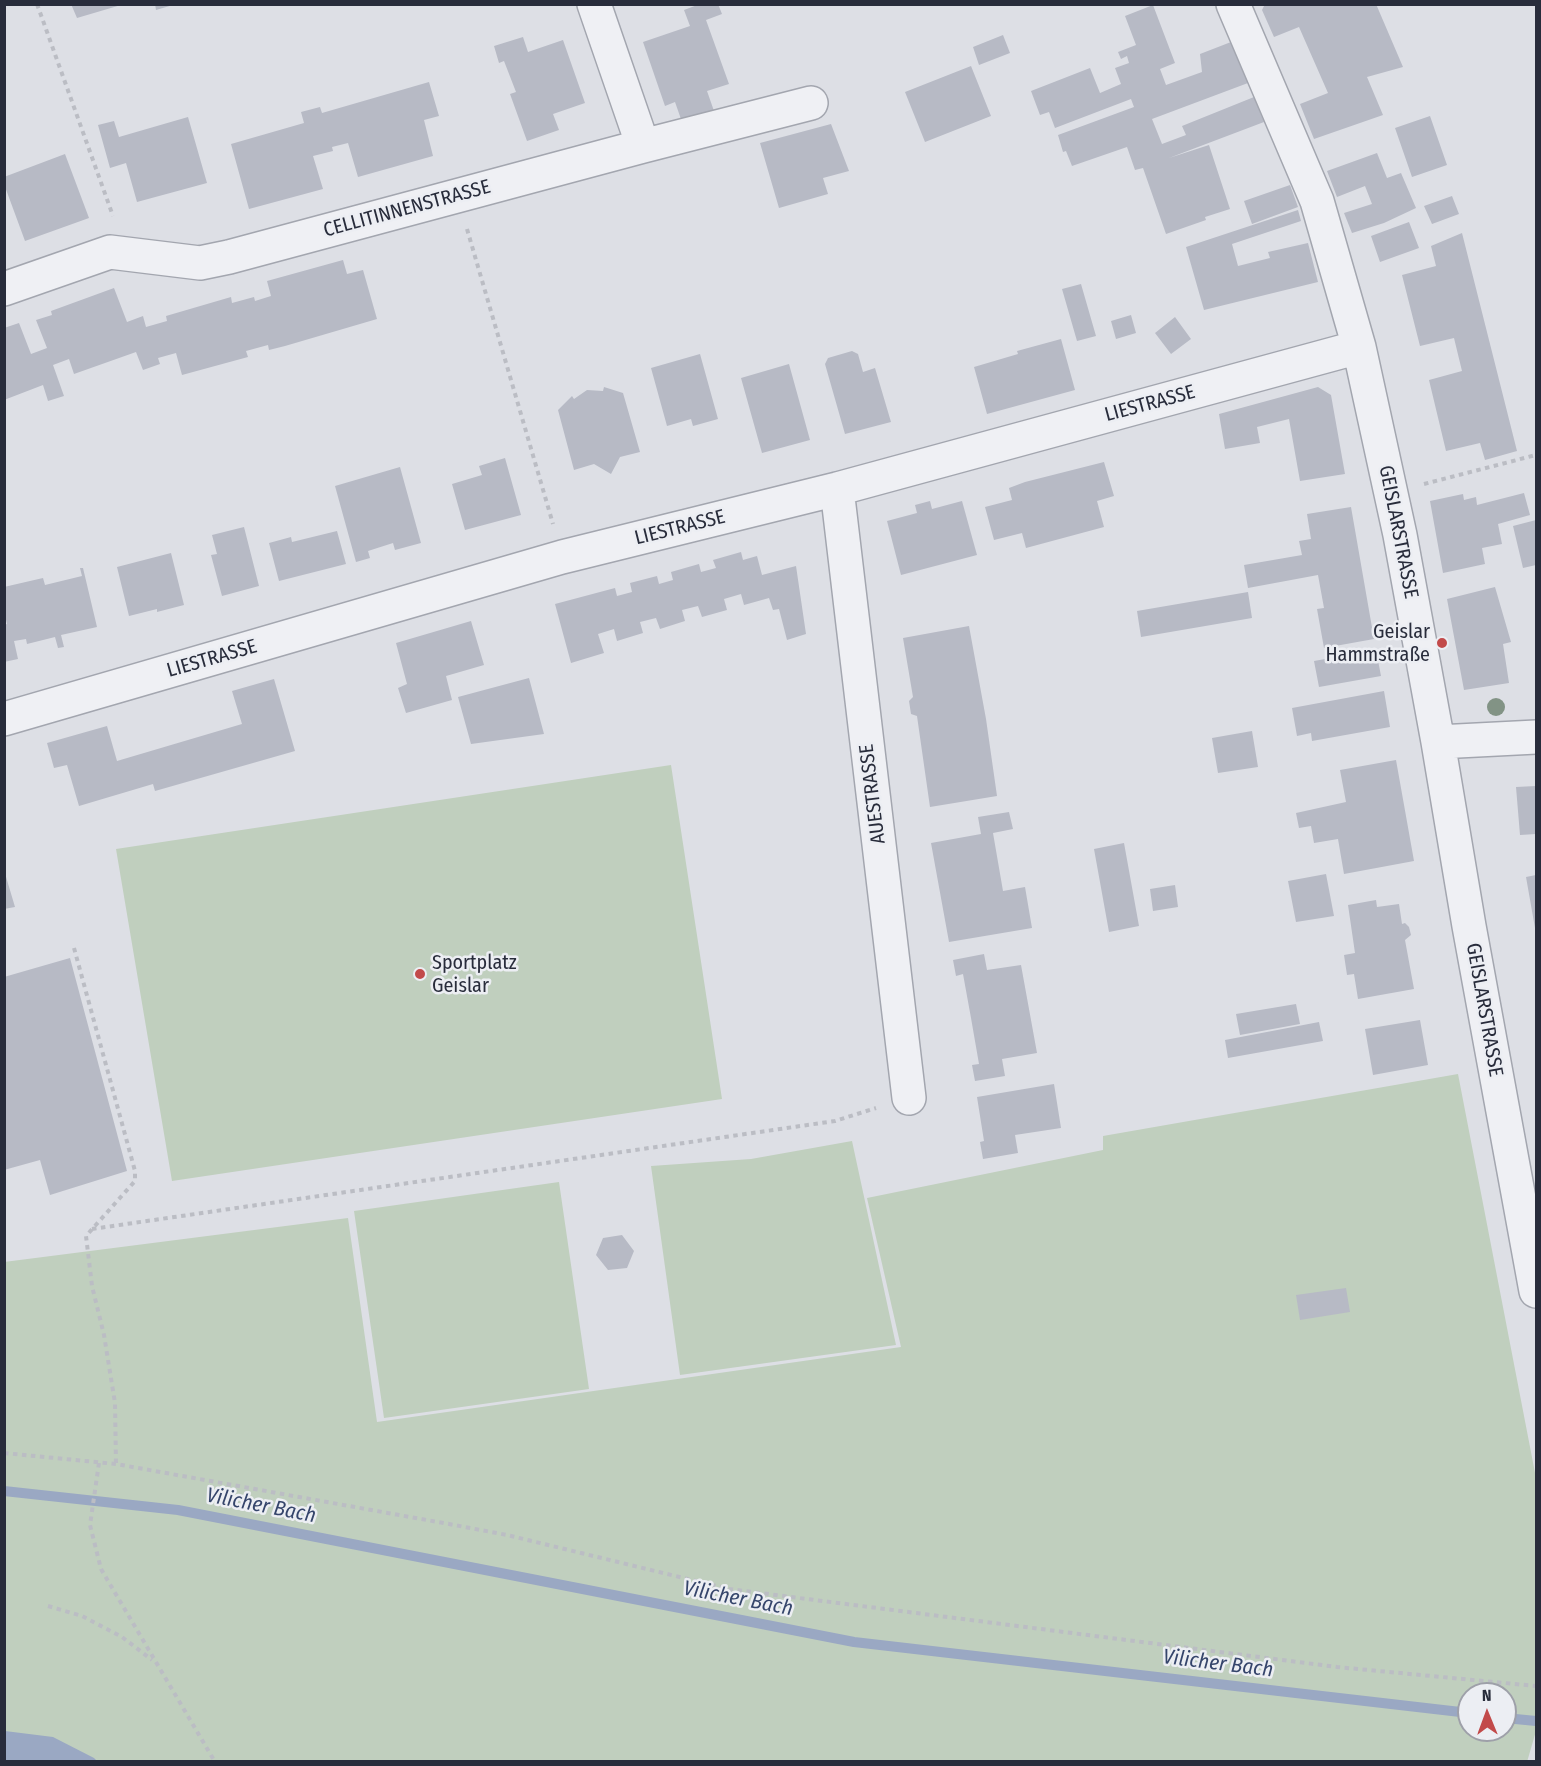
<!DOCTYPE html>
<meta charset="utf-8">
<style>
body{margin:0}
#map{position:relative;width:1541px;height:1766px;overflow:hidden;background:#dddfe5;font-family:"Fira Sans Condensed",sans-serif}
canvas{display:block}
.frame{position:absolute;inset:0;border:6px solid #282c3b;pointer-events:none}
.north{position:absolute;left:1457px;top:1682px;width:60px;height:60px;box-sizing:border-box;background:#eceef3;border:2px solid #9ea0a9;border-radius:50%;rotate:359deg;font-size:16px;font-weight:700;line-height:24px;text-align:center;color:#282c3b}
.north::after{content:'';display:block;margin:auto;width:21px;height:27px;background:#c24a4a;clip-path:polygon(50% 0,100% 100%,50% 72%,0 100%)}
</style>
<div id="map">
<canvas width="1541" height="1766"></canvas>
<div class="frame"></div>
<div class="north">N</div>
</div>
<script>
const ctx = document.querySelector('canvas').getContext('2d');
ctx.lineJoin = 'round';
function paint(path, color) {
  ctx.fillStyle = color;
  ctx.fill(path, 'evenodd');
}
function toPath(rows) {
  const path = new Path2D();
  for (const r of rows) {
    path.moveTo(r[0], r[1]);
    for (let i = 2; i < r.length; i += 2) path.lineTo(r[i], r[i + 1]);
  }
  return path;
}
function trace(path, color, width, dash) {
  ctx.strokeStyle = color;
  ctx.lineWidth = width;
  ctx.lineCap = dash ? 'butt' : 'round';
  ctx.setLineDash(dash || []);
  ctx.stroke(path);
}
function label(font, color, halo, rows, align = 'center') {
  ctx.font = font + ' "Fira Sans Condensed",sans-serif';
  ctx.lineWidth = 5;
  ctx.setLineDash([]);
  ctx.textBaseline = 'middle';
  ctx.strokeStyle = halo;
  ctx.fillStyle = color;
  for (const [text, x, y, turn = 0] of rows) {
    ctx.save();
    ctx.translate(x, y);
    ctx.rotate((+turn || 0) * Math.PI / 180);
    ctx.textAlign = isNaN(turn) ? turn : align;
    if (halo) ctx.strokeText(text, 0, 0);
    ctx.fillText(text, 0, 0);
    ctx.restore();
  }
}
paint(toPath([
 [671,765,722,1099,172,1181,116,849],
 [1458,1074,1536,1478,1536,1731,1527,1762,5,1761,4,1262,348,1218,377,1422,901,1347,867,1198,1103,1150,1103,1136],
 [1469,1694,1505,1694,1505,1730,1469,1730],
 [852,1141,896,1345,680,1375,651,1166,751,1159],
 [559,1182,589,1389,384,1418,354,1211]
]), '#c0cfbe');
paint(toPath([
 [5,1731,53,1737,94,1758,97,1761,5,1761]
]), '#9aa8c3');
trace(toPath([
 [4,1491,178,1510,854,1642,1469,1713],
 [1505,1718,1536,1721]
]), '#9aa8c3', 10);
paint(toPath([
 [71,4,121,4,121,5,77,18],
 [155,4,173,4,173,5,156,10],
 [700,4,718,4,722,14,706,20,729,84,707,91,714,111,682,122,675,102,665,106,643,42,690,26,684,10],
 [1265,4,1376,4,1403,67,1367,77,1383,115,1314,139,1300,104,1328,93,1299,27,1274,37,1262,10],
 [1153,5,1175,63,1160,69,1166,85,1202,72,1200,54,1231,42,1248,83,1152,119,1162,144,1186,135,1182,126,1254,97,1264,122,1169,158,1209,145,1230,209,1205,217,1206,220,1166,234,1143,168,1135,170,1127,147,1072,166,1066,151,1063,152,1058,135,1134,107,1131,99,1055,128,1049,112,1040,115,1031,91,1090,68,1100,93,1121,84,1115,68,1129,63,1127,56,1121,59,1118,52,1136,45,1125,16],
 [1003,35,1010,53,979,65,973,47],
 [523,37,528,52,563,40,585,103,553,114,559,130,527,141,510,94,516,92,504,61,499,63,494,46],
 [971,66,991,116,925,142,905,92],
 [429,82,439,116,424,120,433,156,358,177,348,143,332,147,333,151,313,156,323,189,249,209,231,144,304,123,301,112,320,107,322,113],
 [1430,116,1447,165,1412,177,1395,128],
 [188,117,207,183,137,202,126,163,110,168,98,125,114,121,119,137],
 [831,124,849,171,823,178,828,194,779,208,760,143],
 [1377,153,1387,178,1401,173,1416,208,1384,223,1352,233,1344,213,1372,204,1365,186,1337,197,1327,171],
 [65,154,89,218,25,241,4,184,4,177],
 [1290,185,1298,207,1252,224,1244,201],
 [1452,196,1459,214,1432,224,1424,206],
 [1298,210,1301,221,1232,244,1238,266,1270,258,1268,252,1308,243,1318,282,1204,310,1186,247],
 [1409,222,1419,248,1380,262,1371,236],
 [1462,233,1517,451,1485,460,1480,443,1446,451,1429,380,1462,371,1454,338,1420,346,1402,275,1436,266,1431,246],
 [343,260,347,274,363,270,377,319,285,346,269,350,268,345,246,351,248,357,182,375,176,353,158,358,160,364,143,370,136,352,74,374,69,359,53,365,64,396,48,401,43,385,4,400,4,328,19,323,31,354,47,348,36,320,52,315,51,311,114,288,127,322,143,316,146,327,167,321,166,316,231,297,232,303,254,297,255,301,271,296,267,281],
 [1081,284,1096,336,1077,341,1062,289],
 [1131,315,1136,333,1116,339,1111,321],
 [1175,317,1191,339,1171,354,1155,333],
 [1061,339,1075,390,987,414,974,367,1018,354,1017,351],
 [852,351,858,354,863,372,875,368,891,422,845,434,825,364,828,358],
 [700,354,718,419,693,426,691,419,667,426,651,368],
 [789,364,810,440,762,453,741,378],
 [604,387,623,393,640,452,620,457,611,474,594,464,574,470,558,410,572,396,574,399,587,390,603,391],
 [1318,387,1331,395,1345,474,1300,481,1289,419,1257,427,1260,443,1225,449,1219,414],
 [505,458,521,515,465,530,452,484,482,475,479,466],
 [1104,462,1114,496,1097,501,1104,527,1026,548,1022,533,994,540,985,507,1012,500,1009,488,1025,482],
 [400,467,421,543,395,550,393,543,368,551,370,558,356,562,335,486],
 [1524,493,1530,515,1498,524,1502,544,1482,548,1485,564,1443,573,1430,501,1463,494,1464,500,1476,497,1477,505],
 [930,501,932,509,962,501,977,555,901,575,887,521,917,513,915,505],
 [1351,507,1374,639,1324,648,1317,609,1324,608,1318,575,1248,588,1244,565,1302,555,1299,541,1311,539,1307,514],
 [1536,520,1536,565,1523,568,1513,526],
 [244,527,259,586,222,596,211,555,217,554,212,535],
 [337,531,346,564,279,581,269,543,291,537,292,542],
 [741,552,743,560,757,556,762,575,796,566,806,634,787,640,779,609,773,610,769,598,744,605,741,594,724,599,727,610,702,617,698,606,682,610,685,621,660,629,656,618,640,622,643,633,617,641,614,629,598,634,604,653,571,663,555,604,615,588,617,596,632,592,630,583,657,576,659,584,673,580,671,572,699,564,701,572,716,568,713,560],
 [171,553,184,605,157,612,157,609,129,616,117,567],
 [80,568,83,568,97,627,61,635,64,647,58,648,55,637,27,644,26,639,14,641,18,659,4,662,4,625,7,624,4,611,4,587,43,578,45,585,82,576],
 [1495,587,1511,642,1503,644,1509,683,1464,690,1447,599],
 [1248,592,1252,618,1141,637,1137,611],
 [471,621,484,665,446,676,452,700,406,713,398,688,407,684,396,643],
 [969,626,986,719,997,796,930,807,917,716,911,714,909,701,913,697,903,638],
 [1376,650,1381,676,1319,687,1314,661],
 [529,678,544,734,471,744,458,697],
 [274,679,295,751,155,791,153,784,79,806,67,765,54,768,47,743,107,726,117,761,242,724,232,691],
 [1384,691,1390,727,1312,741,1311,733,1297,736,1292,708],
 [1252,731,1258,767,1218,773,1212,738],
 [1396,760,1414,861,1344,874,1338,839,1314,843,1311,826,1299,828,1296,813,1346,802,1340,770],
 [1536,786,1536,834,1520,835,1516,787],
 [1009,812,1013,829,993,833,1003,891,1025,887,1032,928,949,942,931,843,981,834,978,817],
 [1124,843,1139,926,1109,932,1094,849],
 [4,870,15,907,4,909],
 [1326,874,1334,916,1296,922,1288,881],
 [1536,875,1536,928,1535,928,1526,877],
 [1175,885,1178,907,1153,911,1150,889],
 [1376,900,1377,907,1399,904,1402,924,1405,923,1409,927,1411,935,1405,940,1414,989,1358,999,1354,974,1347,975,1344,955,1355,953,1348,905],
 [984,954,987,970,1021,965,1037,1053,1002,1059,1005,1076,975,1081,972,1065,979,1064,971,1018,963,974,956,976,953,960],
 [70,958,127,1171,50,1195,40,1160,4,1170,4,977],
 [1296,1004,1300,1024,1240,1035,1236,1014],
 [1420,1020,1428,1065,1373,1075,1365,1029],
 [1319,1022,1323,1041,1228,1058,1225,1040],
 [1054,1084,1061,1128,1015,1135,1018,1153,983,1159,980,1142,984,1141,977,1097],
 [622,1235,634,1251,627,1268,608,1270,596,1255,603,1238],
 [1346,1288,1350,1312,1300,1320,1296,1295]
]), '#b7bac5');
const minor = toPath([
 [594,4,643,146],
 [1233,4,1317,201,1359,347,1400,535,1438,742,1469,926,1536,1291],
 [4,289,110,252,200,263,229,257,643,146,811,103],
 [837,489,909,1098],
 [4,719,562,557,837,489,1359,347],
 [1438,742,1536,737]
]);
trace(minor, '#a3a6af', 36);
trace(toPath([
 [37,4,113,216],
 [467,229,553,524],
 [1424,484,1536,455],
 [74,948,135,1171,135,1181,86,1236,92,1286,104,1335,115,1403,116,1464],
 [92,1229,835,1121,876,1108],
 [4,1453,116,1464,449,1524,507,1535,729,1589,1337,1667,1536,1686],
 [99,1463,90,1525,101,1569,215,1762],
 [48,1606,82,1616,122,1637,152,1660]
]), '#bbbdc4', 4, [4.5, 4.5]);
trace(minor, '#eff0f4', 33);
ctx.fillStyle = '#829385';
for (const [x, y] of [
 [1496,707]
]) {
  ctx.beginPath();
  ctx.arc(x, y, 9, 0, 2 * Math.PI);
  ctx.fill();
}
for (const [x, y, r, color] of [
 [1442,643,6,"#c24a4a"],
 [420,974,6,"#c24a4a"]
]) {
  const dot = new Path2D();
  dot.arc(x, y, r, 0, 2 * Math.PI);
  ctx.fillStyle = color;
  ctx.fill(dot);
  trace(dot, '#eceef3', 2);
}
label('20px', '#282c3b', '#eceef3', [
 ["CELLITINNENSTRASSE",407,209,-15],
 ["LIESTRASSE",1150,404,-15],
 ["LIESTRASSE",680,528,-14],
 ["GEISLARSTRASSE",1398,532,79],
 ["LIESTRASSE",212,659,-16],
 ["AUESTRASSE",873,794,-97],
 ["GEISLARSTRASSE",1484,1010,80]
]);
label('20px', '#282c3b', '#eceef3', [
 ["Geislar",1430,632],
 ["Hammstraße",1430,655],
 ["Sportplatz",432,963,"left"],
 ["Geislar",432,986,"left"]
], 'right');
label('italic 21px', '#35456b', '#eceef3', [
 ["Vilicher Bach",261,1506,11],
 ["Vilicher Bach",738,1599,11],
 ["Vilicher Bach",1218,1664,7]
]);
</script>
